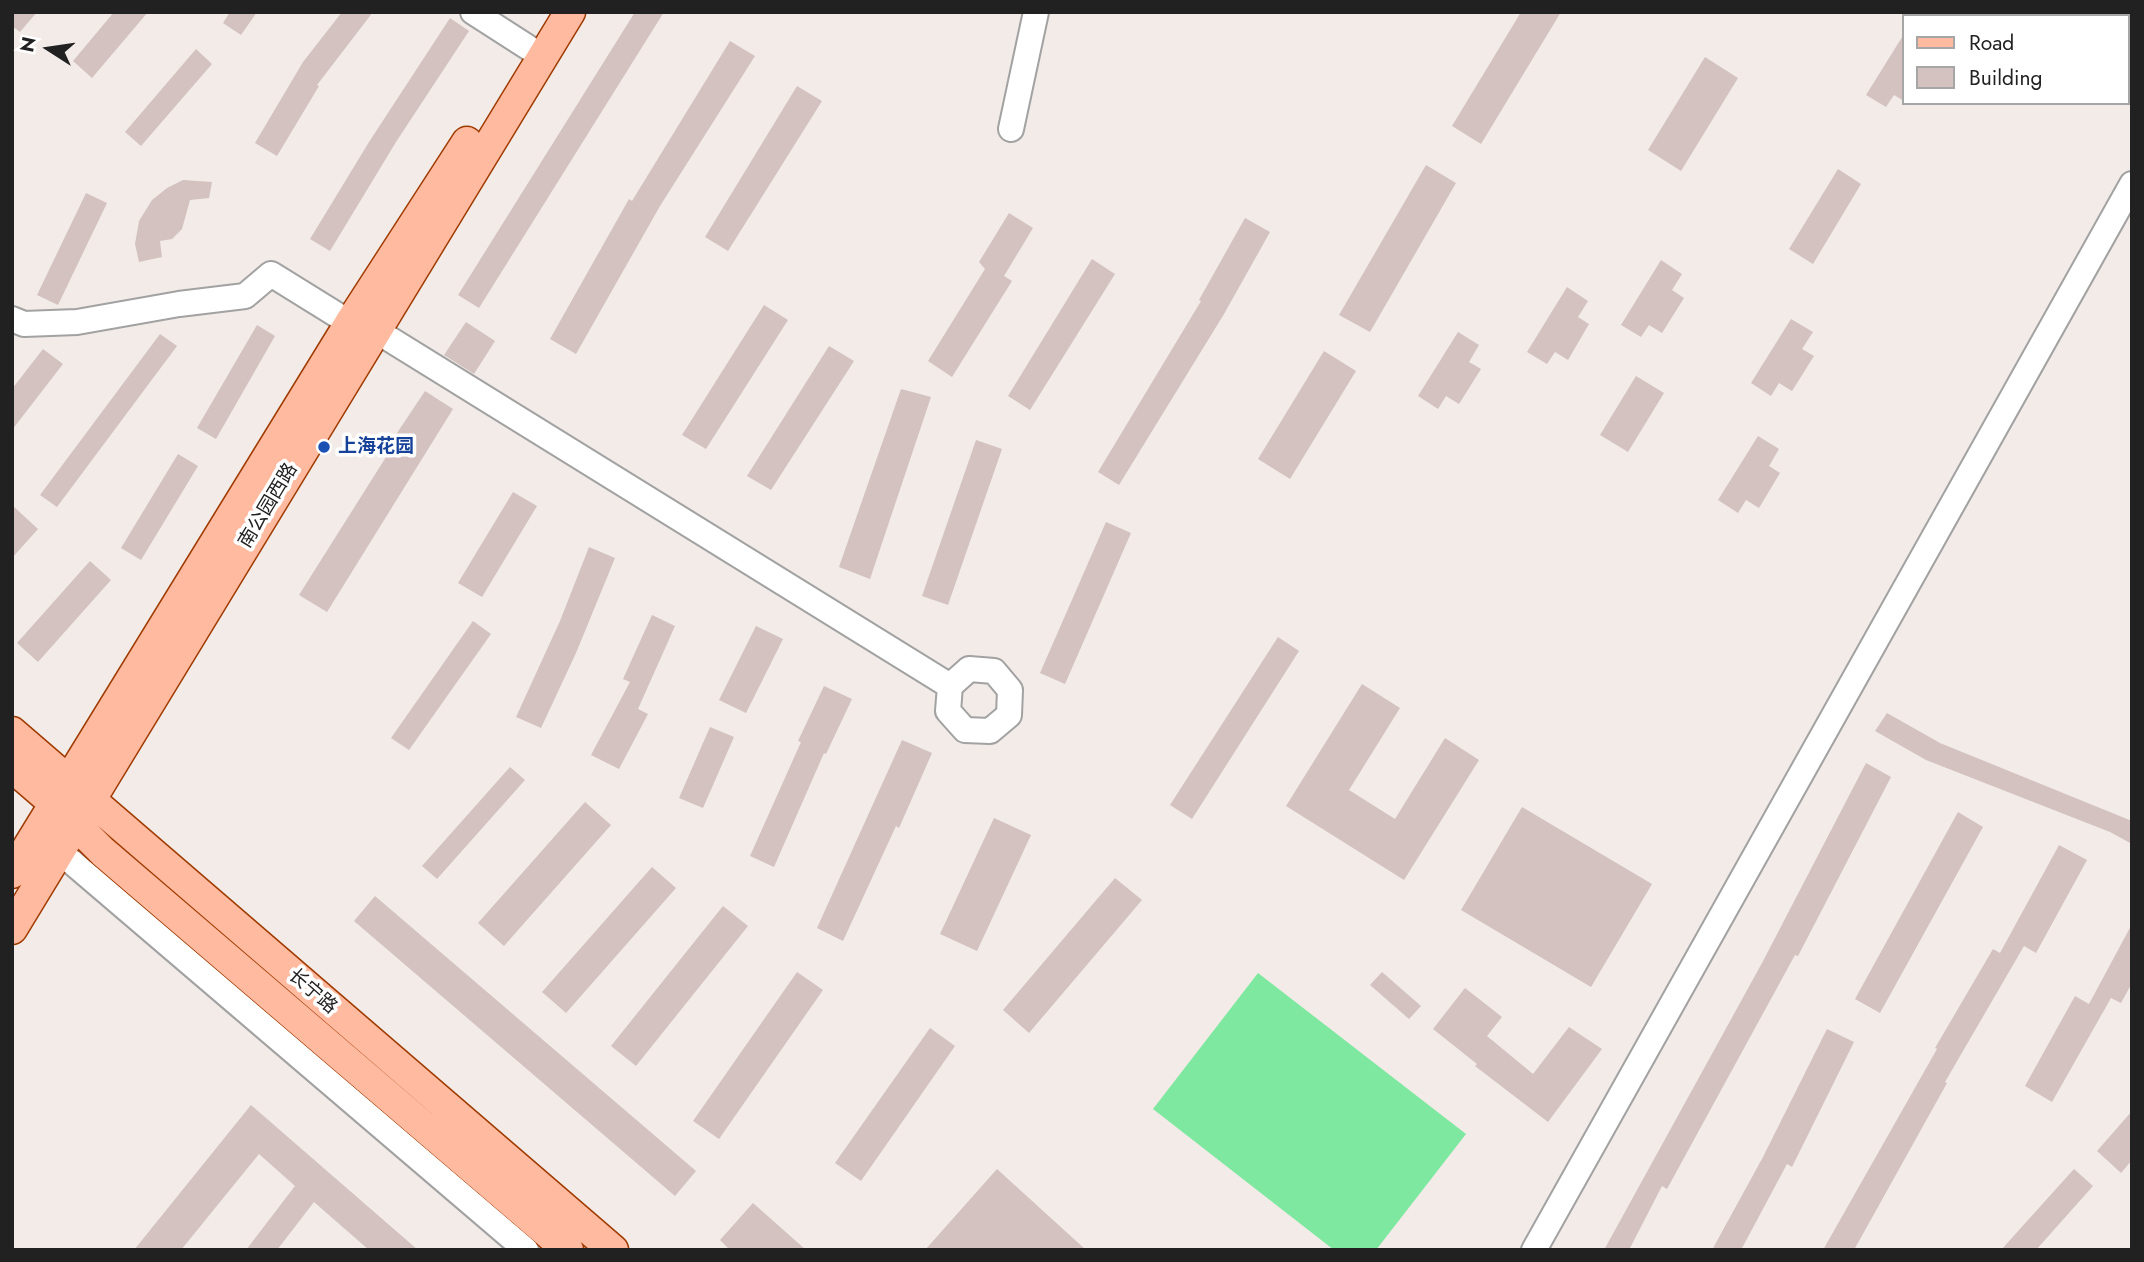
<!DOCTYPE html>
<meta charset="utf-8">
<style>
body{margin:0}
#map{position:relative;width:2144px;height:1262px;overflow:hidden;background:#f2ebe7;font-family:Jost,sans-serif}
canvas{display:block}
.frame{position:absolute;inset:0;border:14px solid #212121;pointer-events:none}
.legend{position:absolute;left:1902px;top:14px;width:228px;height:91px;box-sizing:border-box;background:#fff;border:2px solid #a6a6a6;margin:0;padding:9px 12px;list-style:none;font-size:21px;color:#212121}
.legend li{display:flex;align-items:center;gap:14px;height:35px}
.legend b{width:35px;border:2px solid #a6a6a6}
.north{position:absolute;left:14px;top:14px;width:70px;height:70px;-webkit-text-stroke:5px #fff;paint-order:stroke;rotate:282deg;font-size:19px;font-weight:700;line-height:28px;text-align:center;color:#212121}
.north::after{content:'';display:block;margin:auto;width:24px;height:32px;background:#212121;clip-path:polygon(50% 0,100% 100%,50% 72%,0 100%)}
</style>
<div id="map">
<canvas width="2144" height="1262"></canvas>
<div class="frame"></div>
<ul class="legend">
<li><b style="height:9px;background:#ffbaa0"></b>Road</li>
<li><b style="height:19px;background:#d3c2c0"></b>Building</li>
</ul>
<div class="north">N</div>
</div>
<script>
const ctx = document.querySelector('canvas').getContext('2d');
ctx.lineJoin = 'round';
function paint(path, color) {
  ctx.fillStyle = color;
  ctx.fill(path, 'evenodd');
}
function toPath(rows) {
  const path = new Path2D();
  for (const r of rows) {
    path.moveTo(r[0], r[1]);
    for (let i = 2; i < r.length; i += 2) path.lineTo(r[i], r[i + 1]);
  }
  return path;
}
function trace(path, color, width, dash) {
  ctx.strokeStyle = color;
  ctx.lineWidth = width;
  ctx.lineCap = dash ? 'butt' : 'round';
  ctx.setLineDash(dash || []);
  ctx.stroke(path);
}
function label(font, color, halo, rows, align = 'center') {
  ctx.font = font + ' Jost,"Noto Sans SC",sans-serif';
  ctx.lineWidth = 7;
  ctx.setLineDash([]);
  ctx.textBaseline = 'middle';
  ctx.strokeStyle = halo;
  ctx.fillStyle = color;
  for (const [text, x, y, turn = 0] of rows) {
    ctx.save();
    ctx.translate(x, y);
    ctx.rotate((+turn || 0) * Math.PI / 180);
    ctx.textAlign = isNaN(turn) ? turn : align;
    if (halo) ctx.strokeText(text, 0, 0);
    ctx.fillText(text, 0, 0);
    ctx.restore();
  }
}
paint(toPath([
 [1258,973,1466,1134,1376,1250,1334,1250,1153,1109]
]), '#7fe8a0');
paint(toPath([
 [12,12,37,12,20,32,12,26],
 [114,12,148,12,92,78,73,61],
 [230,12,257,12,241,35,223,23],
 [342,12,373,12,317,85,319,86,277,156,255,143,303,62],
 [635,12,664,12,479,308,458,295],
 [1521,12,1561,12,1481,144,1452,126],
 [450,18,469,31,396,142,330,251,310,239,369,142],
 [1904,34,1904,101,1894,95,1886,107,1866,95],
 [730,41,755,56,660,206,576,354,550,339,629,199,632,201],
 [196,49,212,64,141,146,125,132],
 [1705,57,1738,78,1681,171,1648,150],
 [797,86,822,101,728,251,705,237],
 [1426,165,1456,183,1370,332,1339,315],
 [1838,169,1861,184,1813,264,1789,249],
 [183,180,212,182,209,198,190,200,182,229,172,239,160,241,162,257,139,262,135,244,139,221,152,200,167,188],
 [86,193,107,203,58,305,37,295],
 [1009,213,1033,228,1004,276,1012,281,952,377,928,361,985,269,979,262],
 [1245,218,1270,232,1224,314,1119,485,1098,472,1201,301,1199,300],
 [1092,259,1115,274,1030,410,1008,396],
 [1661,260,1682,274,1672,290,1684,298,1662,333,1649,325,1641,337,1621,325],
 [1567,287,1588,301,1578,317,1589,324,1568,360,1555,352,1547,364,1527,352],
 [764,305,788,320,706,449,682,435],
 [1791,319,1813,332,1802,349,1814,356,1792,391,1779,383,1771,396,1751,383],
 [466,322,495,341,474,374,444,355],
 [257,325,275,336,216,439,197,428],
 [1458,332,1479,345,1469,362,1481,369,1459,404,1446,396,1438,409,1418,396],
 [160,334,177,346,57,507,40,495],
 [829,346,854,361,771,490,747,476],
 [43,349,63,364,12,430,12,389],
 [1324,351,1356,371,1290,479,1258,459],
 [1636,376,1664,393,1628,452,1600,435],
 [901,389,931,397,870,579,839,567],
 [425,391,453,409,327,612,299,595,398,438,395,436],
 [1758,436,1779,449,1769,466,1780,473,1759,508,1746,500,1738,513,1718,500],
 [976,440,1002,449,948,605,922,596],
 [178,454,198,466,141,560,121,548],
 [513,492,537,506,482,597,458,583],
 [12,505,38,529,12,558],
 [1106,522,1131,533,1065,684,1040,673],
 [589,547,615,558,576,653,541,728,516,717,560,621],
 [90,561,111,580,38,662,17,643],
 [652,615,675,626,638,709,648,714,619,769,591,755,630,682,623,679],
 [473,621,491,634,409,750,391,738],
 [756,626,783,639,746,713,719,700],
 [1278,637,1299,651,1192,819,1170,805],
 [1362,684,1400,708,1349,790,1395,819,1445,738,1479,760,1404,880,1286,806],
 [824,686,852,699,826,754,824,753,774,867,750,856,801,742,798,741],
 [1887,713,1940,743,2132,821,2132,844,2110,832,1926,760,1875,731],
 [710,727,734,737,703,808,679,798],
 [902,740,932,753,899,828,896,826,843,941,817,928],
 [1866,763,1891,777,1798,956,1795,955,1667,1189,1662,1186,1629,1250,1604,1250,1762,963],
 [510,767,525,780,437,879,422,866],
 [585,802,611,825,504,946,478,923],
 [1522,807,1652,884,1591,987,1461,910],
 [1958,812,1983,827,1880,1013,1855,999],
 [994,818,1031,835,977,951,940,934],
 [2059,845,2087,860,2036,953,2024,946,1945,1082,1947,1083,1854,1250,1823,1250,1937,1049,1935,1048,1993,949,2000,953],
 [652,867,676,888,566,1013,542,992],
 [1115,878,1142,900,1029,1033,1003,1010],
 [375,896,696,1171,675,1196,354,921],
 [723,906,748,926,636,1066,611,1046],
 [2132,924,2132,983,2121,1003,2111,998,2052,1102,2025,1086,2075,996,2089,1004],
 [797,972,823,990,719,1139,693,1121],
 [1382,972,1421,1006,1409,1019,1370,985],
 [1465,988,1502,1017,1487,1036,1533,1074,1569,1027,1602,1049,1548,1122,1475,1066,1477,1064,1433,1029],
 [930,1028,955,1046,861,1181,835,1163],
 [1827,1029,1854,1042,1792,1167,1787,1164,1741,1250,1712,1250,1763,1157],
 [251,1105,418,1250,369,1250,314,1202,277,1250,246,1250,295,1186,259,1154,181,1250,134,1250],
 [2132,1111,2132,1160,2121,1173,2097,1151],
 [997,1169,1086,1250,925,1250],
 [2074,1169,2093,1186,2036,1250,2001,1250],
 [753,1203,806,1250,730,1250,720,1240]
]), '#d3c2c0');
const minor = toPath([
 [473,12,529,48],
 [1011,129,1036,12],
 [12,319,24,324,77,322,179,304,245,296,271,274,350,323],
 [375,330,950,686],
 [969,669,994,671,1010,690,1009,715,990,731,965,730,948,711,950,686,969,669],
 [60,852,526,1250],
 [1534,1250,2132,184]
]);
const major = toPath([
 [12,732,613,1250],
 [12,767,55,804,103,852,568,1250],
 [12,873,350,323,467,142],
 [12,929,570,12]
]);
trace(minor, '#a2a2a2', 28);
trace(major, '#9f3b00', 33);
trace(minor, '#fff', 24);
trace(major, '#ffbaa0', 30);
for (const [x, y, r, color] of [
 [324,447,7,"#1a4fb4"]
]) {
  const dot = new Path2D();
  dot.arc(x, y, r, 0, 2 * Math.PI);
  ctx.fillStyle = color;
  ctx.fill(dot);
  trace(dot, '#fff', 2.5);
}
label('bold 19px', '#164399', '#fff', [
 ["上海花园",338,447]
], 'left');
label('19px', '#212121', '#fff', [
 ["南公园西路",269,506,-59],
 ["长宁路",312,992,41]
]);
</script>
